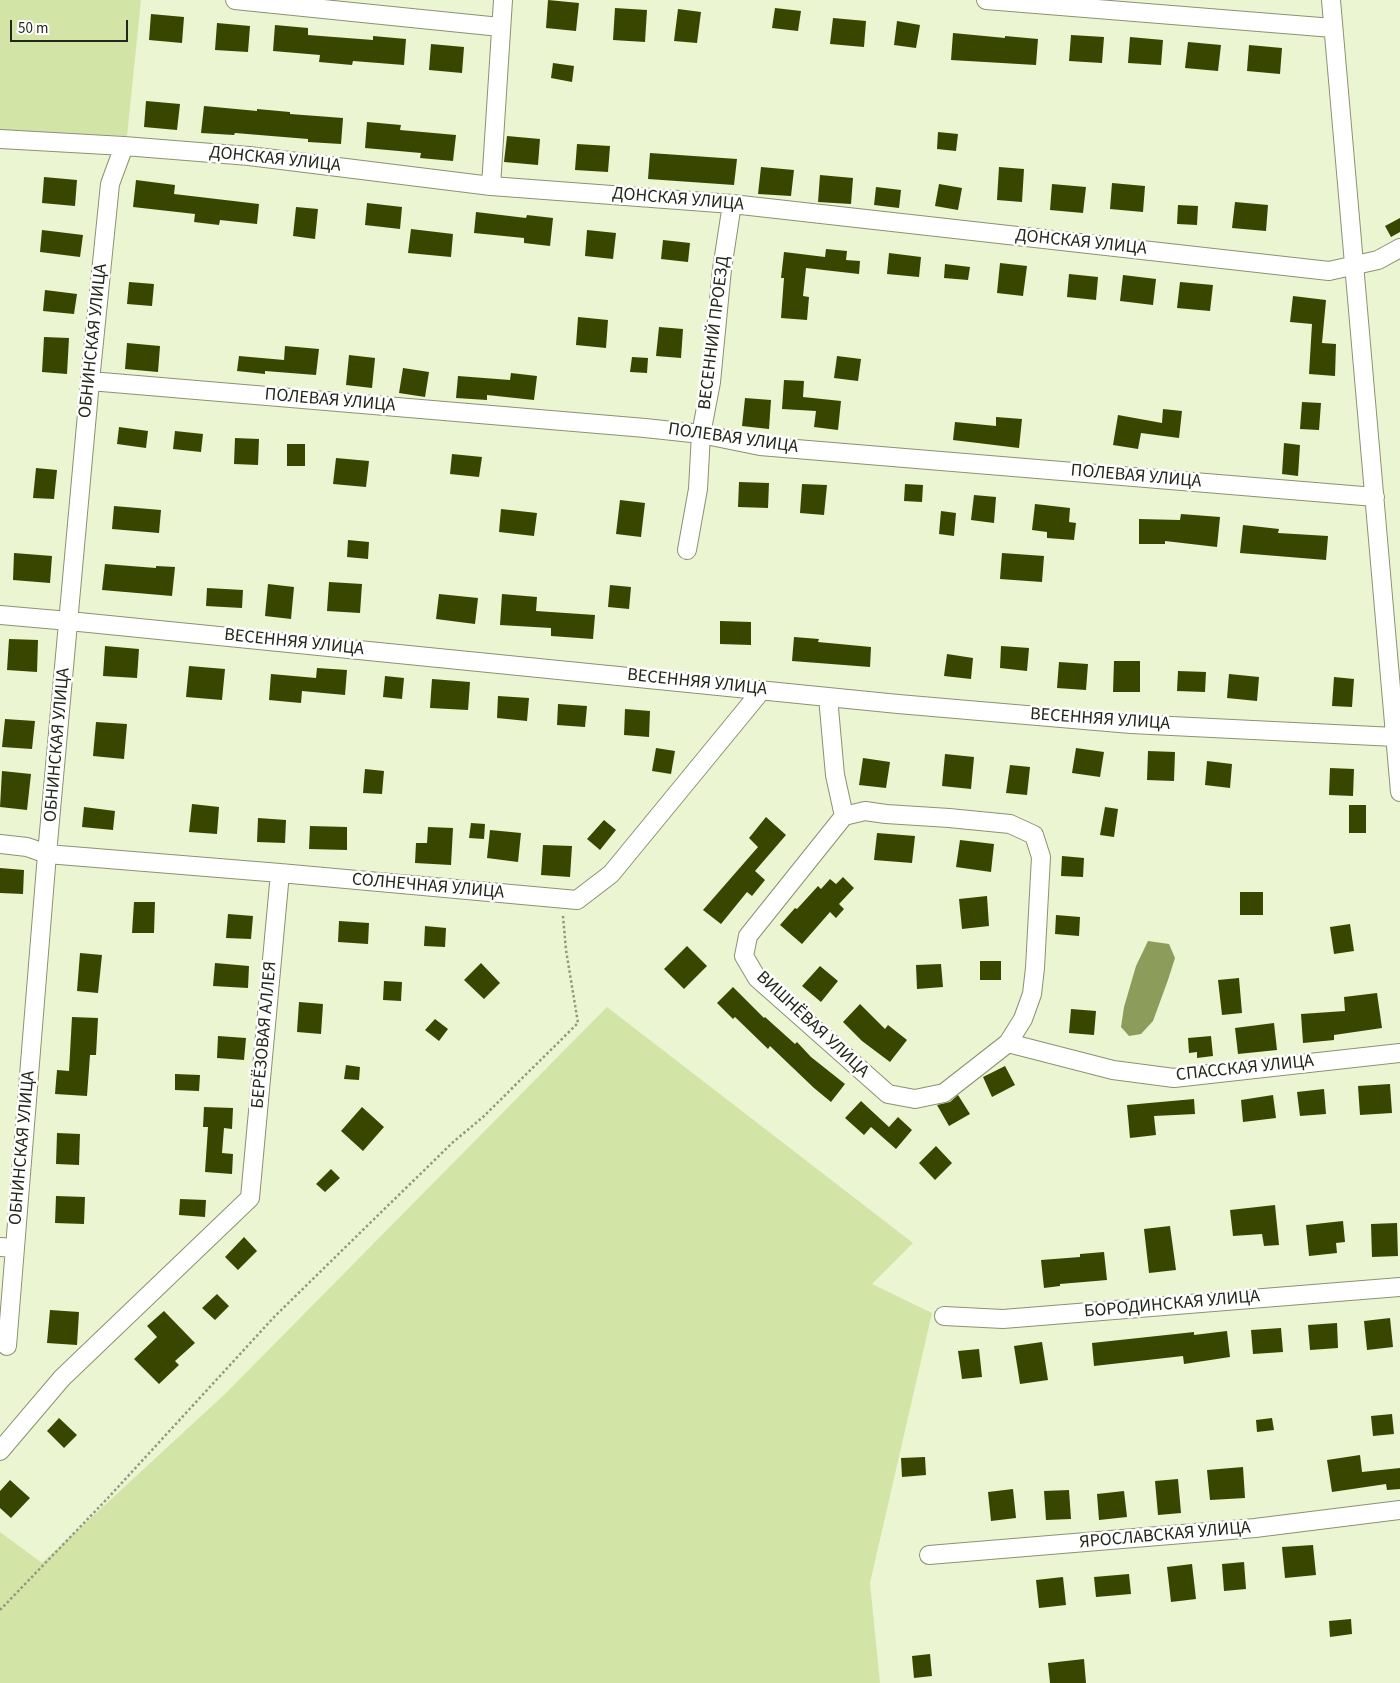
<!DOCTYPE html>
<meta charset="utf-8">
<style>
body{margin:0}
#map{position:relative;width:1400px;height:1683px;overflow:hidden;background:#ebf5d2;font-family:"Source Sans 3",sans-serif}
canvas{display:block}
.scale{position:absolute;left:10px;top:20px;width:118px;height:22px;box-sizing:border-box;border:2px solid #232719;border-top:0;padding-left:6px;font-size:15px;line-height:18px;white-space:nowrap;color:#232719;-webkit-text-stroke:4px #fff;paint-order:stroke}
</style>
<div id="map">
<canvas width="1400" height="1683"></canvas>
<div class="scale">50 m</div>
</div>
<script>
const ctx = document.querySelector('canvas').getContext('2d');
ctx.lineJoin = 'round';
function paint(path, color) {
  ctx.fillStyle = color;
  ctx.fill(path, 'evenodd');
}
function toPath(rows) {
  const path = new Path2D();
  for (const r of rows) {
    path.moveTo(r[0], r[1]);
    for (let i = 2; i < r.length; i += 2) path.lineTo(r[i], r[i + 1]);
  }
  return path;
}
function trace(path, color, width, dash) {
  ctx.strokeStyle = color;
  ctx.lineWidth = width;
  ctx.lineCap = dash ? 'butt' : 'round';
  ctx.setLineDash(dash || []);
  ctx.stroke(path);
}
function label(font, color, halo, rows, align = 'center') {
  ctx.font = font + ' "Source Sans 3",sans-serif';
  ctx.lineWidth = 5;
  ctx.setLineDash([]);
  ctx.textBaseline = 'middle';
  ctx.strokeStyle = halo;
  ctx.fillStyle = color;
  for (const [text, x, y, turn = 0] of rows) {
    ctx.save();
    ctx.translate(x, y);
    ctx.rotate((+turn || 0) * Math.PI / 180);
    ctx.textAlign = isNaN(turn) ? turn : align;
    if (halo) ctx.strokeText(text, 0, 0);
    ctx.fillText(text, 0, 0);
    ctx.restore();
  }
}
paint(toPath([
 [0,0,141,0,127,136,0,131],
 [607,1007,913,1243,872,1284,932,1313,870,1583,880,1683,0,1683,0,1532,42,1563,226,1393]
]), '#d3e4a7');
paint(toPath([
 [1148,941,1169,944,1175,958,1168,980,1153,1021,1141,1034,1129,1036,1121,1027,1124,1007,1136,966]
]), '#8b9c5b');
paint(toPath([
 [548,0,579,3,576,31,546,28],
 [615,8,647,10,645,42,613,40],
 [775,8,801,11,798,31,772,28],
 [678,9,701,12,697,43,674,41],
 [151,14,184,17,182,43,149,40],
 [833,18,866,21,864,47,830,44],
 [897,21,920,25,916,48,894,45],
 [217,23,250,26,248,52,215,50],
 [275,25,308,28,308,35,373,40,373,36,406,39,404,65,353,61,352,65,319,62,320,55,273,51],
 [953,33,1005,38,1005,36,1038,39,1036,65,951,60],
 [1071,35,1104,37,1102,63,1069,61],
 [1130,37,1163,40,1161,65,1128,63],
 [1188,42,1221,45,1218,71,1185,68],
 [431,44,464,47,462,73,429,70],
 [1249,45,1282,48,1280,74,1247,71],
 [553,63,574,66,572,82,551,78],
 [146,101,180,104,177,130,144,127],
 [204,106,257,111,257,109,290,112,290,114,343,118,341,144,308,142,308,139,235,133,234,135,201,133],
 [367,122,401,125,400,130,456,135,453,161,420,158,421,153,365,148],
 [938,132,958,134,956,151,937,149],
 [507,136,540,139,538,165,504,162],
 [577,144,610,146,608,172,575,170],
 [650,153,737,159,734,185,648,179],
 [761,167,794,170,791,196,758,194],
 [999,167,1024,169,1022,202,997,200],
 [820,175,853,178,851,204,818,202],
 [44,177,77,180,75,206,42,203],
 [136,180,175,185,174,194,259,204,257,224,220,220,219,225,194,222,195,214,133,207],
 [1112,183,1145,186,1143,212,1110,209],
 [939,184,962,188,958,210,935,206],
 [1052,184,1086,187,1083,213,1050,210],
 [876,187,901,190,899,208,874,205],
 [1235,202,1268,205,1266,231,1232,228],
 [367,203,402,207,400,229,365,225],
 [1178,205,1198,206,1197,225,1177,224],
 [296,207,318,209,315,239,293,236],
 [476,212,526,218,527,215,553,218,550,246,524,243,524,238,474,233],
 [1400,218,1400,232,1391,237,1385,226],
 [411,229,453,234,451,257,408,253],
 [42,230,83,235,80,257,40,252],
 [587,230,616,233,613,259,585,256],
 [663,240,690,243,688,262,661,259],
 [826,249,847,251,846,260,860,261,859,274,806,268,803,296,809,297,807,320,781,318,784,278,781,278,784,252,825,257],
 [889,253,921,257,919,277,887,274],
 [1000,263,1027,266,1023,296,997,293],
 [945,264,970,267,968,280,944,278],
 [1069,274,1098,277,1096,300,1067,297],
 [1123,275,1156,279,1153,305,1120,301],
 [129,282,154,284,152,306,127,304],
 [1180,282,1213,285,1210,311,1177,308],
 [45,290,77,294,74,314,43,311],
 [1293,296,1326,300,1322,343,1336,344,1335,376,1309,374,1312,324,1290,322],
 [578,317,608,320,606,348,576,345],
 [659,327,683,329,681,358,656,356],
 [44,337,69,338,67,374,42,372],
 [127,343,160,346,158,372,125,369],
 [285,346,319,349,316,375,265,371,265,374,237,371,239,356,284,360],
 [349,355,375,358,372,388,346,385],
 [837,356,861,359,858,381,834,378],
 [632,357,648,358,647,373,630,372],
 [403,368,429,372,425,397,399,393],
 [511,373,537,376,534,400,487,395,487,400,456,398,458,376,510,380],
 [784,380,804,381,803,397,841,401,838,430,814,427,816,411,782,409],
 [745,398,771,400,769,429,742,426],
 [1302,402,1321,403,1319,430,1300,429],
 [1163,409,1182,411,1179,438,1141,433,1138,449,1113,445,1118,415,1162,423],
 [996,417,1022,419,1019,448,953,440,955,422,996,426],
 [119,427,148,431,146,448,117,444],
 [175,431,203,434,201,452,173,449],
 [235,438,259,439,258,465,234,464],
 [1284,443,1300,445,1298,476,1282,474],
 [287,444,305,444,305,466,287,466],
 [452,454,482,457,479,477,450,474],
 [336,458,369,461,366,487,333,484],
 [36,468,57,470,54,499,33,498],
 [739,482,769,483,768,508,738,507],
 [802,484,827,485,824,515,800,513],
 [905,484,923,485,922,502,904,501],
 [974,495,996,497,994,523,971,520],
 [620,500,645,503,641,537,616,534],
 [1035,504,1070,508,1069,522,1076,523,1074,540,1047,538,1047,532,1032,530],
 [114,506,161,510,159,533,112,529],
 [501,509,537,513,534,536,499,532],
 [941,511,956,513,954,536,939,534],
 [1181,514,1220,517,1217,547,1165,541,1165,544,1139,544,1139,519,1180,520],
 [1243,525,1279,529,1278,533,1328,536,1326,560,1240,553],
 [348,540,369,542,368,559,347,557],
 [14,553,52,556,50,583,13,580],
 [1002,553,1044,556,1042,582,1000,579],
 [105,564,156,568,156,566,175,567,172,596,102,590],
 [329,582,362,584,360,613,327,611],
 [268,584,294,587,291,619,265,616],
 [610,585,631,587,629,609,608,607],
 [207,588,243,590,242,608,206,606],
 [439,594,478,598,475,624,436,619],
 [502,594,537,597,536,611,595,615,593,639,551,636,551,628,500,625],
 [720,621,751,622,751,645,720,644],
 [794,637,819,639,818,642,871,647,870,667,792,661],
 [9,639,38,640,37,672,7,670],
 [105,646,139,649,137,678,103,676],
 [1001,646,1029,648,1027,671,1000,668],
 [947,654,973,658,971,679,944,676],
 [1114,661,1140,661,1140,692,1113,692],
 [1059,662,1088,664,1086,690,1057,688],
 [189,666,225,669,222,700,186,697],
 [317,668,347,670,345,695,302,691,301,703,269,700,271,674,316,678],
 [1178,671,1206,672,1205,692,1177,691],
 [1229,674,1259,677,1257,701,1227,698],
 [385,676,404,678,402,699,383,697],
 [1334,677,1354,679,1352,707,1332,706],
 [432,679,470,682,468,710,430,708],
 [498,696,529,698,527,721,497,718],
 [558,704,587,706,585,727,557,725],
 [625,709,650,711,649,737,624,735],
 [5,719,35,721,32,749,2,747],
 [96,722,127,724,124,759,93,756],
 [656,748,675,751,671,774,652,771],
 [1076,748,1104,752,1100,777,1072,773],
 [1148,751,1175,752,1174,781,1147,780],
 [945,754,974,757,971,789,942,786],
 [863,758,890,762,886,788,859,785],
 [1207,761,1232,764,1230,788,1205,785],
 [1010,765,1030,767,1027,795,1006,793],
 [1330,768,1354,769,1353,796,1329,795],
 [365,769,384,771,382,794,363,793],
 [2,771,31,774,27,810,0,807],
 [192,804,219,807,217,834,189,832],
 [1349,805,1366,805,1366,833,1349,833],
 [84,807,115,811,113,830,82,827],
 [1105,807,1118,809,1114,837,1100,835],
 [766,817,786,835,755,871,765,880,752,896,747,892,721,924,703,910,758,847,749,838],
 [258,818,286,820,285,843,257,842],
 [604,820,616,830,600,850,587,839],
 [471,823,485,824,484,839,469,838],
 [310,826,347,827,347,850,309,849],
 [428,827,453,828,451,865,415,863,416,843,427,843],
 [490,830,521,833,518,862,487,858],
 [877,833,915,836,912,863,874,860],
 [960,840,994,844,991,872,956,867],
 [543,845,572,846,570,877,541,875],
 [1062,856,1084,858,1083,877,1061,876],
 [0,868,24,870,23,894,0,893],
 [843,877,854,888,839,904,844,909,836,918,830,912,802,944,780,925,795,908,797,909,818,886,821,889,830,879,836,884],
 [1240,892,1263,892,1263,915,1240,915],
 [987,896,989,926,962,929,959,899],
 [134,902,155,902,154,933,132,933],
 [228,914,253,916,251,939,226,938],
 [1056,915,1080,917,1079,936,1055,934],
 [339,921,369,923,368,944,338,942],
 [1350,924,1354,951,1334,954,1330,927],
 [425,926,446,928,445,947,424,946],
 [687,946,707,966,684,989,664,969],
 [80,953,102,955,98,993,77,991],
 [980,961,1001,961,1001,980,980,980],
 [215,963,249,966,248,988,213,986],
 [481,963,500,983,484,999,464,980],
 [941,964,943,987,917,989,916,965],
 [820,966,838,981,821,1002,802,986],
 [1239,978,1242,1013,1222,1015,1218,980],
 [384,981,402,982,401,1001,383,1000],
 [733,987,764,1018,765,1017,795,1044,797,1042,811,1057,845,1084,831,1102,814,1088,770,1046,768,1049,735,1017,733,1019,717,1003],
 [1377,993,1382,1028,1334,1035,1334,1040,1303,1043,1301,1014,1345,1011,1344,997],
 [299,1002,323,1004,321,1034,297,1032],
 [860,1004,885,1029,888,1025,907,1040,890,1062,862,1041,843,1022],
 [1071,1009,1096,1011,1094,1035,1069,1033],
 [72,1017,98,1018,96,1055,90,1055,87,1096,55,1094,57,1070,69,1071],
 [435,1019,448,1029,439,1041,425,1030],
 [1274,1023,1277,1050,1238,1054,1235,1028],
 [218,1036,246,1038,244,1060,217,1058],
 [1211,1036,1213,1056,1197,1058,1197,1052,1189,1053,1188,1038],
 [346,1065,360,1067,359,1080,344,1079],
 [1005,1066,1015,1085,992,1097,983,1077],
 [175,1074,200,1075,199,1091,175,1090],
 [1390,1084,1392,1113,1360,1115,1358,1086],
 [1324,1089,1326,1114,1300,1116,1297,1092],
 [958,1095,970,1114,949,1126,937,1105,950,1102],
 [1273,1095,1276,1118,1243,1122,1241,1100],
 [1194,1099,1195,1114,1154,1116,1156,1135,1130,1138,1127,1105],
 [861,1101,889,1127,898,1117,912,1130,896,1149,871,1127,864,1135,845,1118],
 [204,1107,233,1108,232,1129,224,1128,222,1153,233,1154,232,1174,205,1172,208,1127,203,1127],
 [362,1107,384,1127,363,1151,341,1131],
 [57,1133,80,1134,79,1165,56,1164],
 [936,1146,952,1163,935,1180,919,1163],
 [331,1169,340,1178,325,1192,316,1184],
 [56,1196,85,1197,84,1224,55,1223],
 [180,1199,206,1200,205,1217,179,1215],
 [1275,1205,1279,1245,1264,1246,1262,1234,1233,1236,1230,1210],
 [1343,1221,1345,1242,1336,1243,1337,1253,1309,1256,1306,1225],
 [1397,1223,1398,1256,1372,1257,1371,1224],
 [1170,1226,1176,1270,1149,1273,1144,1229],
 [244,1237,257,1251,238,1270,225,1257],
 [1104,1252,1107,1280,1060,1284,1060,1286,1044,1288,1041,1260,1080,1257,1080,1254],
 [217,1294,229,1306,215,1320,202,1308],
 [50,1310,79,1312,77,1345,47,1343],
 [164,1311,195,1343,175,1361,179,1365,159,1384,134,1359,157,1337,147,1326],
 [1390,1318,1393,1347,1367,1350,1364,1321],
 [1337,1323,1338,1348,1310,1350,1308,1325],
 [1281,1328,1283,1352,1253,1354,1251,1330],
 [1227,1331,1230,1357,1184,1364,1183,1356,1094,1366,1092,1343,1194,1332,1194,1335],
 [1042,1342,1048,1380,1020,1384,1014,1346],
 [979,1349,982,1377,962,1379,958,1351],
 [1392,1414,1394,1434,1373,1436,1371,1416],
 [59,1418,77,1435,64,1448,47,1431],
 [1272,1418,1274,1430,1257,1432,1256,1420],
 [1360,1455,1362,1472,1400,1468,1400,1489,1387,1490,1386,1484,1332,1492,1327,1460],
 [925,1457,926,1475,902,1477,901,1458],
 [1243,1467,1245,1498,1210,1500,1207,1470],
 [1178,1479,1181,1513,1158,1515,1155,1481],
 [10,1480,30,1498,11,1518,0,1508,0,1491],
 [1013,1489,1016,1518,991,1521,988,1492],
 [1069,1490,1071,1519,1046,1520,1044,1491],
 [1124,1491,1127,1517,1099,1520,1097,1494],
 [1313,1545,1316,1575,1285,1578,1282,1547],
 [1244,1562,1246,1589,1224,1591,1222,1564],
 [1192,1564,1196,1599,1171,1602,1167,1567],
 [1129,1574,1131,1594,1096,1597,1094,1577],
 [1063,1577,1066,1605,1039,1608,1036,1580],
 [1351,1619,1352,1634,1330,1637,1329,1621],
 [930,1654,932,1676,914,1678,912,1656],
 [1084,1659,1086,1683,1050,1683,1048,1663]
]), '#394600');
const minor = toPath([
 [235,0,500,27],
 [986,0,1333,28],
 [1331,0,1400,792],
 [0,139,124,146,249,156,491,186,732,204,1329,271,1378,260,1400,248],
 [491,186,503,0],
 [90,381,645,428,701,434,760,446,1375,497],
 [687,550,698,489,701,434,711,382,722,269,732,204],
 [0,615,69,621,898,704,1131,724,1395,737],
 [828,697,835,775,844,816,865,811,886,814,949,818,1010,824,1034,835,1041,857,1035,968,1032,994,1023,1019,1008,1043,1113,1070,1174,1078,1400,1053],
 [844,816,748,936,744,956,757,978,888,1094,915,1099,944,1093,1008,1043],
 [0,844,27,847,47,854,280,873,577,900,611,874,762,690],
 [0,1247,15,1248],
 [944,1316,1003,1319,1400,1287],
 [7,1346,47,854,90,381,110,184,124,146],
 [0,1451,62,1378,250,1198,280,873],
 [929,1555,1255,1528,1400,1510]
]);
trace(minor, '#899272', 20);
trace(toPath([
 [0,1610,107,1499,275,1316,452,1143,483,1117,578,1023,566,950,563,916]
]), '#92997f', 2.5, [2.5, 2.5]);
trace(minor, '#fff', 18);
label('18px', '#232719', '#fff', [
 ["ДОНСКАЯ УЛИЦА",275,160,6],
 ["ДОНСКАЯ УЛИЦА",678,200,5],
 ["ДОНСКАЯ УЛИЦА",1081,243,6],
 ["ВЕСЕННИЙ ПРОЕЗД",715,333,-83],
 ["ОБНИНСКАЯ УЛИЦА",94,341,-84],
 ["ПОЛЕВАЯ УЛИЦА",330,401,5],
 ["ПОЛЕВАЯ УЛИЦА",733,439,8],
 ["ПОЛЕВАЯ УЛИЦА",1136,477,5],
 ["ВЕСЕННЯЯ УЛИЦА",294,643,6],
 ["ВЕСЕННЯЯ УЛИЦА",697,683,6],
 ["ВЕСЕННЯЯ УЛИЦА",1100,720,4],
 ["ОБНИНСКАЯ УЛИЦА",58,745,-85],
 ["СОЛНЕЧНАЯ УЛИЦА",428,887,5],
 ["ВИШНЁВАЯ УЛИЦА",812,1025,43],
 ["БЕРЁЗОВАЯ АЛЛЕЯ",265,1035,-85],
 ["СПАССКАЯ УЛИЦА",1245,1069,-6],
 ["ОБНИНСКАЯ УЛИЦА",23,1148,-85],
 ["БОРОДИНСКАЯ УЛИЦА",1172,1305,-5],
 ["ЯРОСЛАВСКАЯ УЛИЦА",1165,1536,-5]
]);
</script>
